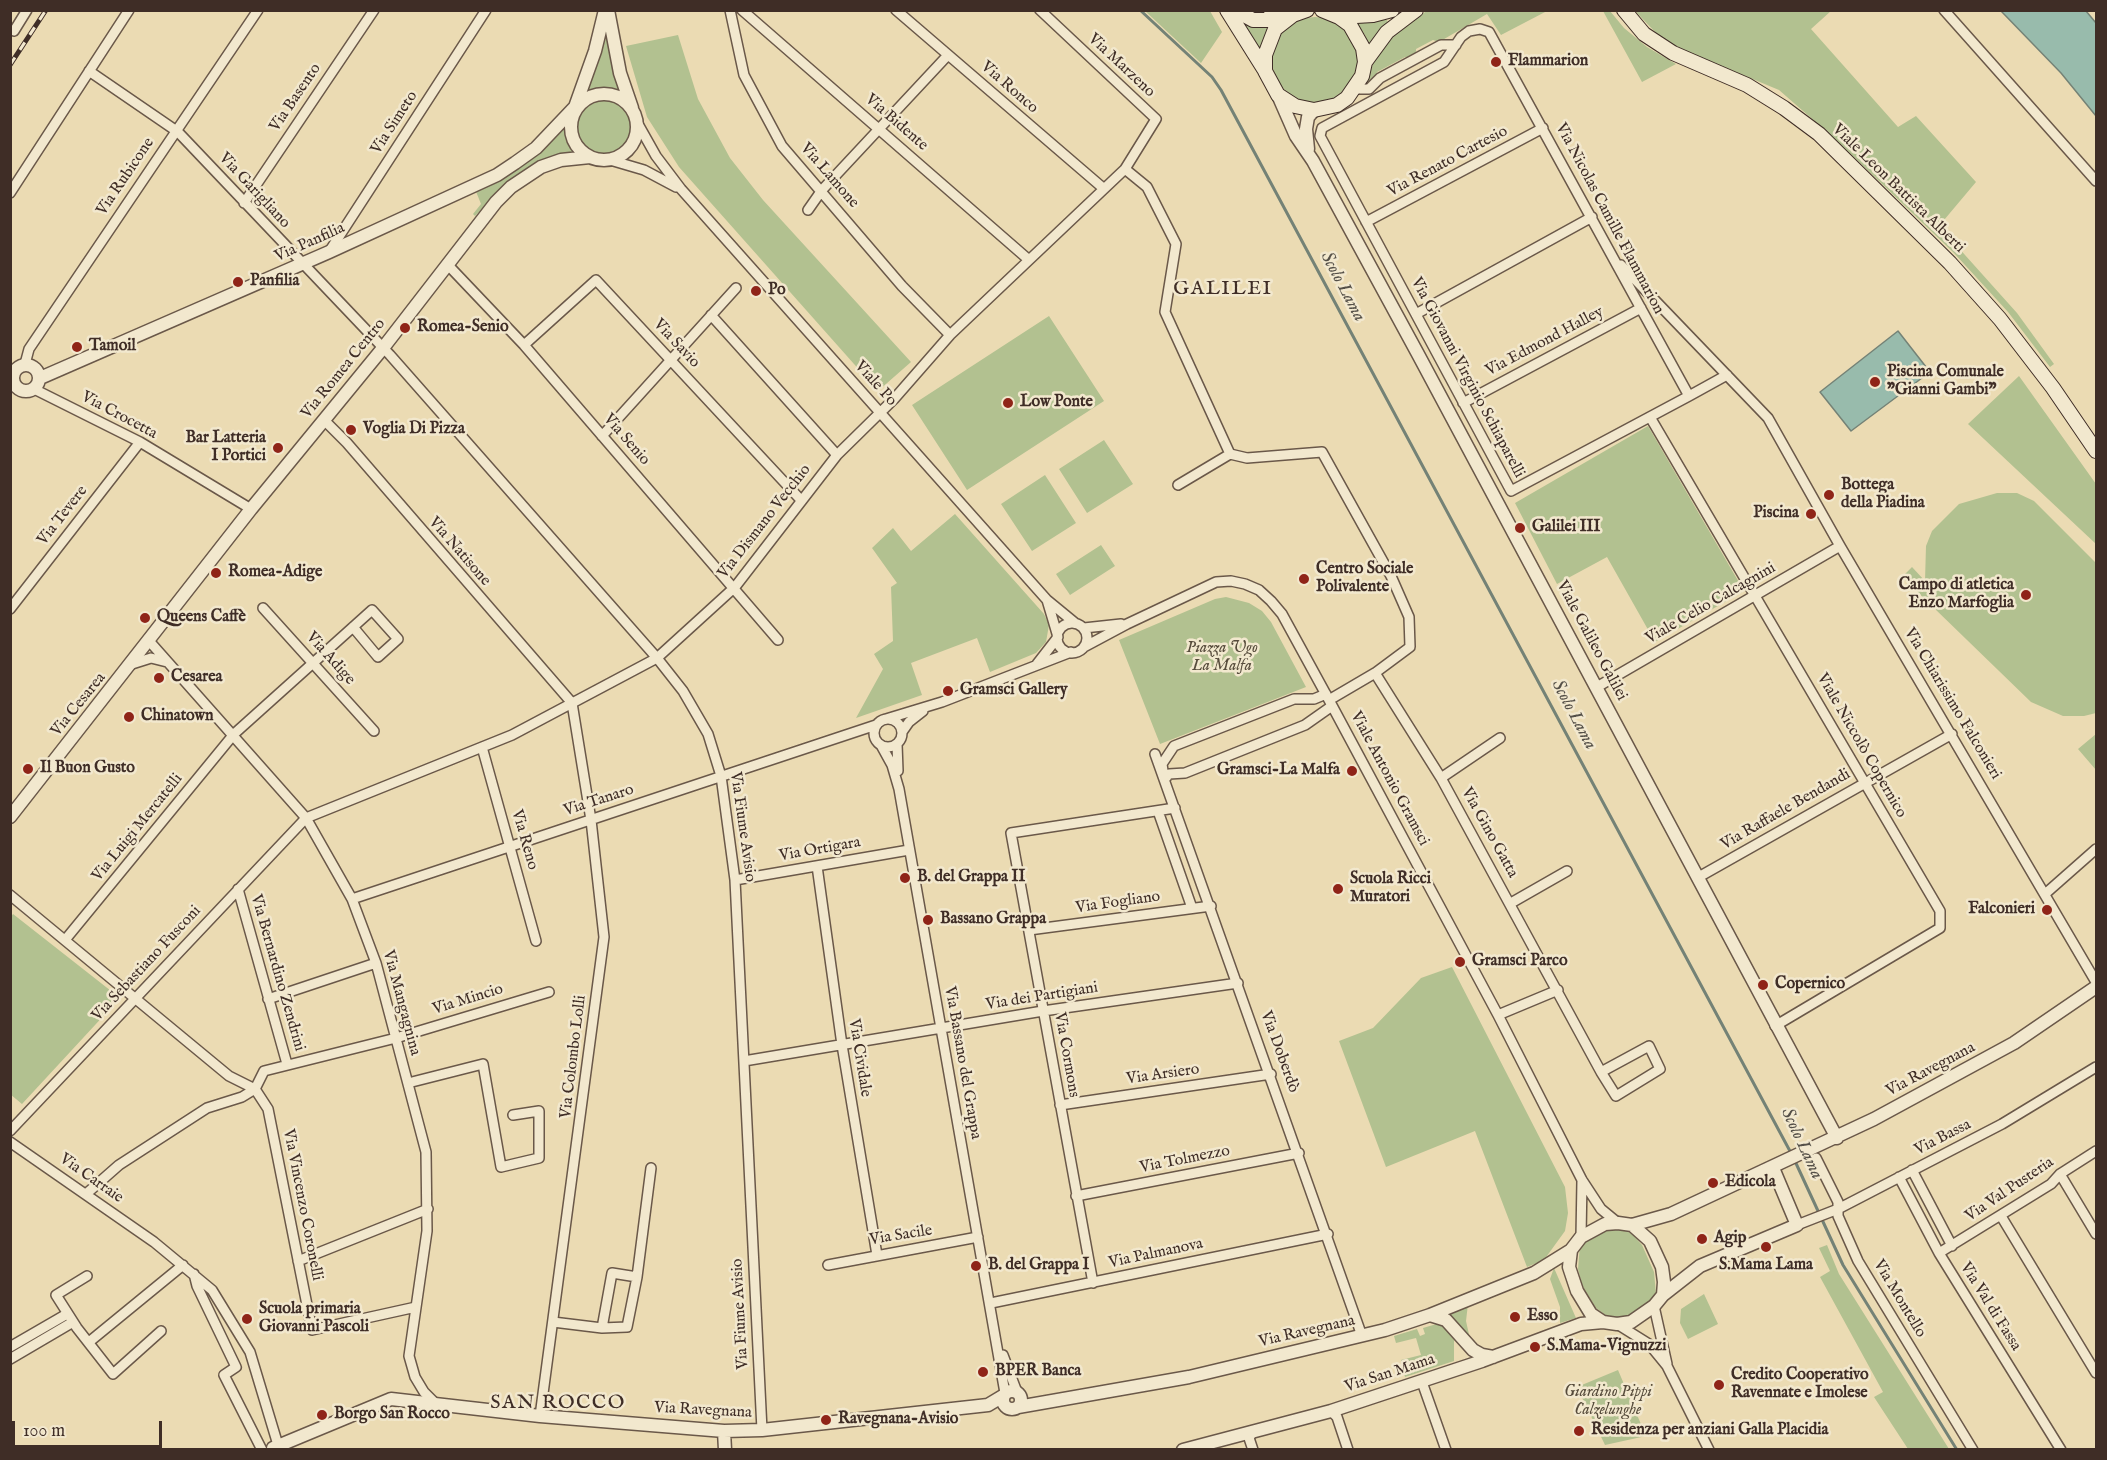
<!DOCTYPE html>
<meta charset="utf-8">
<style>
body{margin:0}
#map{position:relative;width:2107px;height:1460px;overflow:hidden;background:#ebdbb3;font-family:"IM FELL English",serif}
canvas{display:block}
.frame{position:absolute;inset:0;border:12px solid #3f2d26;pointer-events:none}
.scale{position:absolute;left:12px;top:1421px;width:150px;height:27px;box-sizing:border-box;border:3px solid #3f2d26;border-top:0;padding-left:8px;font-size:18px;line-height:21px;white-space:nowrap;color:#3f2d26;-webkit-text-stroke:4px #f2e8ce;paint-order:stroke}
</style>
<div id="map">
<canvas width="2107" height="1460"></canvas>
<div class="frame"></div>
<div class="scale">100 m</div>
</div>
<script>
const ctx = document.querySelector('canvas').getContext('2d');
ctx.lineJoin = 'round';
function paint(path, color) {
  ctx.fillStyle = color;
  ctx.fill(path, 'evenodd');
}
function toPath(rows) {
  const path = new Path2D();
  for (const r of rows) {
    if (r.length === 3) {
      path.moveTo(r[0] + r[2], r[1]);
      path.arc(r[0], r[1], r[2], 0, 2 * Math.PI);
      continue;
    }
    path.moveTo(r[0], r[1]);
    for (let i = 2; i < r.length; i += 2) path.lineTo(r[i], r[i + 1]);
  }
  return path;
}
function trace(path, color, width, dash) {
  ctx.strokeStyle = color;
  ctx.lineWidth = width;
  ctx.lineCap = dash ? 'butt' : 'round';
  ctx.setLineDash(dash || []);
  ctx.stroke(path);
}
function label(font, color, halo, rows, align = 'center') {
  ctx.font = font + ' "IM FELL English",serif';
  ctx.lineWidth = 5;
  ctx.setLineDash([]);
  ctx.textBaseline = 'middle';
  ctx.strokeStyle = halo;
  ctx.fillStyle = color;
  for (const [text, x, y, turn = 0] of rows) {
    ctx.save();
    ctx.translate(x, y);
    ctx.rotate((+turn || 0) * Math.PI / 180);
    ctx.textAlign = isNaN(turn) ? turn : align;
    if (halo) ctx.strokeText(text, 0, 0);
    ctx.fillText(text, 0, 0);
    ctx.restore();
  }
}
paint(toPath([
 [1145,11,1210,11,1222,32,1201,63],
 [1427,11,1547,11,1501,35,1487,14,1439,42,1433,40,1416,49,1416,55,1410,59,1405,57,1377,72,1376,78,1367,85,1365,84,1375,59,1398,28],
 [1603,11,1610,11,1624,28,1647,47,1676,64,1642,82],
 [1635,11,1831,11,1811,29,1898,127,1916,116,1976,182,1939,226,2017,313,2054,364,2050,367,2008,312,1954,253,1834,138,1779,90,1678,48,1659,36],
 [1315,60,43],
 [1239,18,1254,26,1271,29,1261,52],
 [1386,19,1388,22,1369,47,1365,35,1355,21],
 [678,35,698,99,730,158,763,200,911,362,878,391,679,167,647,117,626,46],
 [604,39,608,40,622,93,612,88,596,89,583,96,596,67],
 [604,127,29],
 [567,121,570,141,580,154,502,189,475,216,473,214,481,204,475,189,542,151],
 [1049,316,1104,401,967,490,912,405],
 [2019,376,2096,484,2096,544,1968,424],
 [1648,426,1744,591,1655,642,1607,557,1557,584,1515,503],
 [1104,440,1133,484,1087,513,1059,469],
 [1045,475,1076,523,1032,551,1001,504],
 [1997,493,2017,493,2034,501,2096,563,2096,713,2084,716,2063,716,2031,702,1902,577,1912,567,1925,581,1926,546,1932,531,1959,504],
 [955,514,1044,614,1049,625,1046,642,1036,653,990,672,977,638,911,663,922,695,856,718,883,669,874,654,893,641,891,587,897,583,872,548,893,528,911,551],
 [1101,545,1115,566,1070,595,1056,574],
 [1226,597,1249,603,1262,611,1271,622,1306,687,1160,744,1119,640,1215,599],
 [2096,734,2096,770,2078,749],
 [13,914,120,998,22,1104,10,1094,10,918],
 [1452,967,1565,1187,1568,1213,1565,1231,1544,1260,1527,1267,1475,1131,1386,1167,1339,1041,1373,1028,1421,978],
 [1607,1227,1626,1230,1634,1236,1642,1245,1654,1272,1656,1294,1652,1302,1631,1318,1620,1319,1607,1316,1596,1308,1582,1285,1578,1269,1580,1245],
 [1827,1245,1839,1274,1949,1449,1908,1449,1874,1397,1883,1392,1820,1277,1830,1271,1819,1248],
 [1554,1268,1576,1318,1560,1323,1560,1307,1550,1279],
 [1704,1294,1718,1324,1688,1339,1680,1323,1681,1309],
 [1468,1304,1466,1321,1470,1339,1444,1312],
 [1440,1323,1454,1340,1454,1361,1405,1377,1401,1360,1421,1355,1416,1338,1396,1343,1394,1336,1417,1329,1420,1336,1425,1334,1423,1328],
 [1618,1370,1646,1436,1605,1445,1577,1387]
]), '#b2c190');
const water = toPath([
 [2001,11,2086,11,2096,23,2096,116,2061,73,2001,11],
 [1898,331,1930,372,1851,431,1820,392,1898,331]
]);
paint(water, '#98bbac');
trace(water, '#748276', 1.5);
trace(toPath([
 [1140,10,1212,77,1221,90,1791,1153],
 [1794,1159,1843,1265,1957,1450]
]), '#748276', 3);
const minor = toPath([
 [730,10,744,75,782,146,902,286,950,335],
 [742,10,1029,260],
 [896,10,1103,188],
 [1268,10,1287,14],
 [1944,10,2096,181],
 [14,31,27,10],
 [89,71,178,132,390,355,657,658,683,691,708,734,721,776,735,880,762,1430],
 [1355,89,1369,89,1380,78,1441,45,1456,45],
 [638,124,656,156,681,189,1047,600,1075,623],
 [610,160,644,170,676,187],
 [1125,169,1147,187,1176,244,1165,312,1230,454],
 [10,193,129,10],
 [244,203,374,10],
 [808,210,822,190,948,55],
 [1366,222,1543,128],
 [329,252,486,10],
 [447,264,524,345,778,640],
 [1621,265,1768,418,1840,546,2096,982],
 [1416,314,1592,217],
 [711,315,837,455],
 [524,345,596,280,800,499],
 [25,364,29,349,258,10],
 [10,372,14,373],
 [34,389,140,442,251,509],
 [1689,396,1489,32,1480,29,1469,31,1461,37,1444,62,1322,128,1320,136,1511,491,1689,396,1727,375],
 [1463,403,1641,308],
 [1650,417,1940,911,1940,928,1775,1026],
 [324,420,347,443,572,703,591,820,604,937,540,1416],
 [602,436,736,288],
 [1178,485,1230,454,1247,458,1322,452,1391,576,1409,617,1410,647,1375,673,1329,700],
 [263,608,374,731],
 [10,609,140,442],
 [1072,638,15],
 [1084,628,1121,624],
 [150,642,306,818,352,899,376,963,426,1152,427,1231,409,1356,415,1377,424,1392,437,1405],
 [1084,647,1127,624,1216,582,1231,581,1245,584,1259,590,1271,601,1282,614,1329,700,1498,1015,1582,1180,1601,1209,1618,1223],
 [132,664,151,658,167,662],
 [1037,664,1058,637,1047,600],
 [1375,673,1441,778,1601,1072,1616,1096,1660,1069,1649,1046,1601,1072],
 [1597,687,1840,546],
 [888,733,14],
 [886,719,942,702,1071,652],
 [902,732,909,722,923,711],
 [897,744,898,771],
 [881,745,892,765,899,789,1005,1393],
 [482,747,536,941],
 [1155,754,1362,1336],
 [1163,771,1162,764,1174,746,1294,699,1314,699,1326,694],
 [1441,778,1500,738],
 [1165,779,1169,774,1185,773,1305,725,1332,706],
 [1158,811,1192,908],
 [817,866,842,1045,877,1255],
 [1697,878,1952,734],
 [735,880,909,850],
 [238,889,287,1064],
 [2045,894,2096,849],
 [10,895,229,1076,255,1089,268,1109,312,1330,416,1307],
 [352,899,876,725],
 [1511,903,1567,871],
 [1029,930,1211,906],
 [65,940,234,734,372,610,398,639,378,657,353,627],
 [268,999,376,963],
 [1498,1015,1558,990],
 [744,1061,1043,1011,1238,983],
 [408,1083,483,1064,501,1167,539,1158,539,1111,513,1115],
 [255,1089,264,1071,396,1038,549,992],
 [1060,1105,1271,1074],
 [10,1131,306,818,512,735,657,658,735,587,837,455,894,399,950,335,1125,169,1156,119,1040,10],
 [10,1142,154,1242,212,1290,250,1352,278,1445],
 [1816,1158,1838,1202,1838,1216,1858,1261,1973,1450],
 [1912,1170,1952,1246],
 [2060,1174,2096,1234],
 [1899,1177,1939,1253,2061,1450],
 [86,1194,119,1165,207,1108,242,1097,255,1089],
 [1076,1196,1299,1153],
 [2001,1216,2096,1373],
 [1797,1225,1838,1209,2002,1124,2096,1067],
 [1581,1237,1582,1180],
 [1939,1253,2051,1184,2060,1174,2096,1151],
 [298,1261,428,1209],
 [828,1265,978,1237],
 [194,1274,197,1286,236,1367,224,1375,262,1450],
 [87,1276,56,1295,77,1328,113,1374,161,1331],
 [1093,1283,1011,833,1175,808],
 [991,1303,1328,1234],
 [1654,1306,1667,1364],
 [553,1322,602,1328,627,1327,637,1277,651,1168],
 [1617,1324,1649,1344,1667,1366,1709,1450],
 [602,1328,612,1273,637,1277],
 [89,1342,183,1265],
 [10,1347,67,1314],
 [1003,1355,1017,1392],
 [10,1359,73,1322],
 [1422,1382,1446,1450],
 [1331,1411,1337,1417,1348,1450],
 [1252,1433,1249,1438,1253,1450]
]);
const tertiary = toPath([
 [608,10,620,73,632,108],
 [604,127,33],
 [1278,95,1296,136,1313,161,1419,356,1837,1138],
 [1308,149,1306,129,1308,117,1314,110],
 [26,378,13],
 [40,378,329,252,497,175,515,163,536,148,575,107,595,51,605,10],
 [10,817,251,509,383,348,496,202,511,187,541,167,561,160,590,157],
 [1618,1223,1632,1225,1650,1241,1662,1267,1664,1282,1663,1295,1654,1306,1631,1322,1617,1324,1603,1322,1591,1314,1577,1291,1569,1267,1571,1250,1581,1237,1605,1224,1618,1223],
 [1632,1225,1671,1214,1874,1119,2014,1043,2096,987],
 [1663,1295,1700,1266,1797,1225,1773,1168],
 [1430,1315,1446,1320,1473,1350,1482,1355,1493,1357],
 [1012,1400,9],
 [1018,1407,1189,1377,1385,1330,1430,1315,1534,1273,1571,1250],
 [724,1431,725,1450],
 [273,1448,391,1399,540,1416,724,1431,762,1430,988,1405,1003,1396],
 [1183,1450,1331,1411,1482,1361,1581,1324,1603,1322]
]);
const secondary = toPath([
 [1227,10,1264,69],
 [1235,10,1253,20,1285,20],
 [1307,10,1293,15,1275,29,1265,55,1265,71,1278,95,1295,106,1314,110,1337,105,1347,98,1362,76,1365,62,1363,48,1350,25,1339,17,1322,10],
 [1624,10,1644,34,1673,53,1747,85,1784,108,1819,134,1950,263,2000,319,2053,388,2096,451],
 [1339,17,1373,15,1392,10],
 [1365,62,1387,32,1416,10]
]);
trace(minor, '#6a5849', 12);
trace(tertiary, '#6a5849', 15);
trace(secondary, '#3f2d26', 16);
trace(minor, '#f2e8ce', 9);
trace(tertiary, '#f2e8ce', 12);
trace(secondary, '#f2e8ce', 14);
const rail = toPath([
 [10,65,46,10]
]);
trace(rail, '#3f2d26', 5);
trace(rail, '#f2e8ce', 3, [9]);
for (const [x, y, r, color] of [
 [1496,62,6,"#8f2418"],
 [238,282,6,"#8f2418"],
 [756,291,6,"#8f2418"],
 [405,328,6,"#8f2418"],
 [77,347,6,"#8f2418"],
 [1875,382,6,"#8f2418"],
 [1008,403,6,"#8f2418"],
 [351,430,6,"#8f2418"],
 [278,448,6,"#8f2418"],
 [1829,495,6,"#8f2418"],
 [1811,514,6,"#8f2418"],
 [1520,528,6,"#8f2418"],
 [216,573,6,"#8f2418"],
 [1304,579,6,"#8f2418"],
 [2026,595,6,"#8f2418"],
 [145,618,6,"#8f2418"],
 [159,678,6,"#8f2418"],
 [948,691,6,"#8f2418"],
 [129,717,6,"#8f2418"],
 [28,769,6,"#8f2418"],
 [1352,771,6,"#8f2418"],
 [905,878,6,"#8f2418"],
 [1338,889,6,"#8f2418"],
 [2047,910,6,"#8f2418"],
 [928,920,6,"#8f2418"],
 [1460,962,6,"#8f2418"],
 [1763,985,6,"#8f2418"],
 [1713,1183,6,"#8f2418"],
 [1702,1239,6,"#8f2418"],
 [1766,1247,6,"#8f2418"],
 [976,1266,6,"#8f2418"],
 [1515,1317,6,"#8f2418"],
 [247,1319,6,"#8f2418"],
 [1535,1347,6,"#8f2418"],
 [983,1372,6,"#8f2418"],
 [1719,1385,6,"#8f2418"],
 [322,1415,6,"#8f2418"],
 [826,1420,6,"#8f2418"],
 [1579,1431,6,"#8f2418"]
]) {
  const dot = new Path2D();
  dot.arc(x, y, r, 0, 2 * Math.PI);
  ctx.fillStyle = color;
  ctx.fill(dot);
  trace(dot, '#f2e8ce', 2);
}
label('bold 16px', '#3f2d26', '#f2e8ce', [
 ["Flammarion",1508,62],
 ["Panfilia",250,282],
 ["Po",768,291],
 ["Romea-Senio",417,328],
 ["Tamoil",89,347],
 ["Piscina Comunale",1887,373],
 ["\"Gianni Gambi\"",1887,391],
 ["Low Ponte",1020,403],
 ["Voglia Di Pizza",363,430],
 ["Bar Latteria",266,439,"right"],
 ["I Portici",266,457,"right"],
 ["Bottega",1841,486],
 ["della Piadina",1841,504],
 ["Piscina",1799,514,"right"],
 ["Galilei III",1532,528],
 ["Centro Sociale",1316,570],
 ["Polivalente",1316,588],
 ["Romea-Adige",228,573],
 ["Campo di atletica",2014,586,"right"],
 ["Enzo Marfoglia",2014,604,"right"],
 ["Queens Caffè",157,618],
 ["Cesarea",171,678],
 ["Gramsci Gallery",960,691],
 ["Chinatown",141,717],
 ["Il Buon Gusto",40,769],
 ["Gramsci-La Malfa",1340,771,"right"],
 ["B. del Grappa II",917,878],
 ["Scuola Ricci",1350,880],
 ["Muratori",1350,898],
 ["Falconieri",2035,910,"right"],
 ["Bassano Grappa",940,920],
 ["Gramsci Parco",1472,962],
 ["Copernico",1775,985],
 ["Edicola",1725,1183],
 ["Agip",1714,1239],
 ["B. del Grappa I",988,1266],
 ["S.Mama Lama",1766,1266,"center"],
 ["Scuola primaria",259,1310],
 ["Giovanni Pascoli",259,1328],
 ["Esso",1527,1317],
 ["S.Mama-Vignuzzi",1547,1347],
 ["BPER Banca",995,1372],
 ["Credito Cooperativo",1731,1376],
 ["Ravennate e Imolese",1731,1394],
 ["Borgo San Rocco",334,1415],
 ["Ravegnana-Avisio",838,1420],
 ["Residenza per anziani Galla Placidia",1591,1431]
], 'left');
label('16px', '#3f2d26', '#f2e8ce', [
 ["Via Marzeno",1121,66,43],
 ["Via Ronco",1009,88,41],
 ["Via Basento",296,98,-56],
 ["Via Simeto",395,123,-57],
 ["Via Bidente",896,123,41],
 ["Via Renato Cartesio",1448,162,-28],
 ["Via Lamone",829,176,49],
 ["Via Rubicone",126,177,-56],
 ["Viale Leon Battista Alberti",1898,189,44],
 ["Via Garigliano",254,191,47],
 ["Via Nicolas Camille Flammarion",1609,219,62],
 ["Via Panfilia",310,243,-24],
 ["Via Edmond Halley",1545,342,-28],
 ["Via Savio",676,344,47],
 ["Via Romea Centro",344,369,-51],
 ["Via Giovanni Virginio Schiaparelli",1467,378,62],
 ["Viale Po",875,384,48],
 ["Via Crocetta",119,416,28],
 ["Via Senio",626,440,49],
 ["Via Tevere",63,516,-52],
 ["Via Dismano Vecchio",765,522,-52],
 ["Via Natisone",459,552,49],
 ["Viale Celio Calcagnini",1711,604,-30],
 ["Viale Galileo Galilei",1591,641,62],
 ["Via Adige",330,659,48],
 ["Via Chiarissimo Falconieri",1952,704,59],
 ["Via Cesarea",79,705,-51],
 ["Viale Niccolò Copernico",1861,746,60],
 ["Viale Antonio Gramsci",1389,779,62],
 ["Via Tanaro",599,801,-18],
 ["Via Raffaele Bendandi",1786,810,-30],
 ["Via Fiume Avisio",742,827,82],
 ["Via Luigi Mercatelli",138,828,-51],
 ["Via Gino Gatta",1489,833,61],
 ["Via Reno",524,840,74],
 ["Via Ortigara",820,850,-10],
 ["Via Fogliano",1118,903,-8],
 ["Via Sebastiano Fusconi",147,964,-47],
 ["Via Bernardino Zendrini",277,973,74],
 ["Via dei Partigiani",1042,997,-9],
 ["Via Mincio",468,1000,-17],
 ["Via Mangagnina",401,1003,75],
 ["Via Doberdò",1279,1052,70],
 ["Via Cormons",1066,1055,80],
 ["Via Colombo Lolli",574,1057,-83],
 ["Via Cividale",859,1058,81],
 ["Via Bassano del Grappa",962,1063,80],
 ["Via Ravegnana",1931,1070,-28],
 ["Via Arsiero",1163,1075,-8],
 ["Via Bassa",1943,1138,-27],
 ["Via Tolmezzo",1185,1160,-11],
 ["Via Carraie",91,1179,35],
 ["Via Val Pusteria",2010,1190,-34],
 ["Via Vincenzo Coronelli",302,1205,79],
 ["Via Sacile",901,1236,-9],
 ["Via Palmanova",1156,1254,-12],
 ["Via Montello",1899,1299,59],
 ["Via Val di Fassa",1990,1307,58],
 ["Via Fiume Avisio",741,1314,-93],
 ["Via Ravegnana",1307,1332,-13],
 ["Via San Mama",1390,1374,-18],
 ["Via Ravegnana",703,1411,3]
]);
label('italic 16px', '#564b3b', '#f2e8ce', [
 ["Piazza Ugo",1222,649],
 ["La Malfa",1222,667],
 ["Giardino Pippi",1608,1393],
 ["Calzelunghe",1608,1411]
]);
label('italic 18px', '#555048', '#f2e8ce', [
 ["Scolo Lama",1342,287,62],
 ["Scolo Lama",1573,715,62],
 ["Scolo Lama",1801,1144,65]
]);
ctx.letterSpacing = '1.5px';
label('20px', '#3f2d26', '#f2e8ce', [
 ["GALILEI",1223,290],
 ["SAN ROCCO",558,1404]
]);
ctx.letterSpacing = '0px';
</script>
